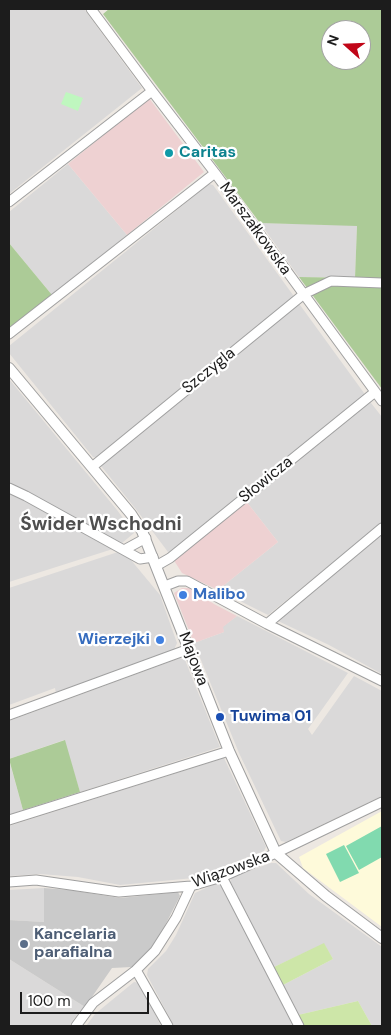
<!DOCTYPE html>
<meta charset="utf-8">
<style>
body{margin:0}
#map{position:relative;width:391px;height:1035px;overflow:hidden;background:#ede8e2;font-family:"DM Sans",sans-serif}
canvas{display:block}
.frame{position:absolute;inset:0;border:10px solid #1c1c1c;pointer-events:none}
.north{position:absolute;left:321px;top:20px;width:50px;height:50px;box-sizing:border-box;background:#fff;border:1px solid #a4a4a4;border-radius:50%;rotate:290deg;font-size:14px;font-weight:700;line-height:20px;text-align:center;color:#1c1c1c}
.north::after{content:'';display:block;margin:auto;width:18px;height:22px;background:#c10618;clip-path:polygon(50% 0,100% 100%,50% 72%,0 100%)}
.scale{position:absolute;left:20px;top:992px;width:129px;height:22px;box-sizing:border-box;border:2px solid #1c1c1c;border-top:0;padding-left:6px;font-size:15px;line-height:18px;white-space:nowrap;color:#1c1c1c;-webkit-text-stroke:4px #fff;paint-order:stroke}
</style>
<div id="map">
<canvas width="391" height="1035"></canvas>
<div class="frame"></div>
<div class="north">N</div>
<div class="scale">100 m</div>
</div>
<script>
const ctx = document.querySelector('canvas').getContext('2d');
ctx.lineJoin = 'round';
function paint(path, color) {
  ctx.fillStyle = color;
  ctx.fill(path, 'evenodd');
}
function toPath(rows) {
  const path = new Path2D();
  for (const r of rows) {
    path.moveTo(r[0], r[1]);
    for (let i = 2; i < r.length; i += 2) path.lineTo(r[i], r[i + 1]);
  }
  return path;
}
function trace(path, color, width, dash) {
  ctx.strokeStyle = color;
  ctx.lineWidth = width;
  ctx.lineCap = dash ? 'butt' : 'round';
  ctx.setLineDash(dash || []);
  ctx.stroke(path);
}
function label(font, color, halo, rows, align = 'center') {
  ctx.font = font + ' "DM Sans",sans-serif';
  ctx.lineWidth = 4.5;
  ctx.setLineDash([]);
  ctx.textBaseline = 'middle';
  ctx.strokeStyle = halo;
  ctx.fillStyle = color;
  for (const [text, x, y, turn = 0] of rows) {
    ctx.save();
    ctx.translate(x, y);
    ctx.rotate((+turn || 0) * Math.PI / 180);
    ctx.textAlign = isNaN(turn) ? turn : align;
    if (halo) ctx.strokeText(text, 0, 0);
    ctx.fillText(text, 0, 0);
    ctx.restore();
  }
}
paint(toPath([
 [9,9,84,9,142,88,9,194],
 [68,164,127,235,52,295,9,243,9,212],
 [209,184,213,185,293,295,293,299,96,457,93,457,9,353,9,346],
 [260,223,357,225,355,278,299,277],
 [297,305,300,305,364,393,364,396,172,551,168,552,135,508,101,466,102,462],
 [9,379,117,510,134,533,122,543,100,533,29,492,9,483],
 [368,402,371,403,382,417,382,523,268,615,218,590,278,542,246,501],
 [9,492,73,525,116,548,9,582],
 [382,532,382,674,329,645,278,621,278,618],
 [121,551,126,554,160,595,177,643,173,652,56,694,55,688,9,705,9,588],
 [237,616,348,673,308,729,312,735,354,676,382,691,382,796,286,842,281,841,239,753,194,643,224,632,222,627],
 [180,658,185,660,220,747,80,792,64,740,9,759,9,721],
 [224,758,266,847,264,851,194,878,120,885,78,877,40,874,9,876,9,826],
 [9,760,23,810,9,815],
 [271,863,276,863,309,894,382,947,382,1026,372,1026,358,1001,298,1015,283,985,333,959,324,944,274,967,230,882,232,877],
 [217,883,223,885,295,1026,174,1026,147,975,148,969,166,951,176,935,195,893],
 [44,888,44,922,9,920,9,890],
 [9,959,85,1007,79,1012,69,1026,9,1026],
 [134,982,139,983,161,1026,86,1026,95,1014]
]), '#dad9d9');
paint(toPath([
 [149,98,204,172,127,235,68,164],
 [246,501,278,542,218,590,182,573,175,562,175,558],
 [182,588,190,588,214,604,237,616,223,627,224,632,194,643,174,593]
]), '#eed1d2');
paint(toPath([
 [382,811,382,927,303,868,299,857]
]), '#fefada');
paint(toPath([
 [44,888,70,890,120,898,178,892,180,896,154,947,132,967,112,968,85,1007,9,959,9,920,44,922]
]), '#cacaca');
paint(toPath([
 [324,943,333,959,283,985,274,967],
 [358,1001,372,1026,304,1026,298,1015]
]), '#cde6a8');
paint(toPath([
 [109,9,382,9,382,389,299,277,355,278,357,226,260,223,103,14],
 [331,30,361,30,361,60,331,60],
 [9,243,52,295,9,331],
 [65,740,80,792,23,810,9,759]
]), '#accb97');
paint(toPath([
 [66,92,83,98,78,111,61,104]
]), '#bff7bf');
paint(toPath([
 [382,826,382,857,359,870,346,846],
 [344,845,359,873,340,882,326,854]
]), '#81daaf');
const minor = toPath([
 [91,9,152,91,215,173,382,401],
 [9,202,152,91],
 [9,334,215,173],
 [92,467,304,294,331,281,382,283],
 [9,488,26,496,140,559,153,557],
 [124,550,146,538],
 [156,566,170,558,375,392],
 [165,586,178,581,187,581,267,624,382,681],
 [267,624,382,528],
 [9,715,189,649],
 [9,820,229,751],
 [222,877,299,1026],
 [9,882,36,880,119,892,191,886,222,877,276,853,382,802],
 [136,970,168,1026],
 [76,1026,93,1003,136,970,155,951,176,918,191,886]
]);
const tertiary = toPath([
 [9,368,131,514,142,531,229,751,276,853,326,896,382,938]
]);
trace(minor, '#a0a0a0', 11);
trace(tertiary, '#a0a0a0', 12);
trace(minor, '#fff', 9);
trace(tertiary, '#fff', 10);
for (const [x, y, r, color] of [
 [169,153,5,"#0f9aa8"],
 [183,595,5,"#3f7fe0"],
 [160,640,5,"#3f7fe0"],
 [220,717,5,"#1a4fb4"],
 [24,944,5,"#5c6f8a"]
]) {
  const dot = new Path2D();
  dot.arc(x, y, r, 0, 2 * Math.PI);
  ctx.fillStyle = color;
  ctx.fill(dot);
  trace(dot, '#fff', 2);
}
label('bold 16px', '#0d838f', '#fff', [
 ["Caritas",179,153]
], 'left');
label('16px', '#1c1c1c', '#fff', [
 ["Marszałkowska",255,229,54],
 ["Szczygla",209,371,-39],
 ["Słowicza",266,480,-39],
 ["Majowa",193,659,69],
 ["Wiązowska",231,870,-20]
]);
label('bold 16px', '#366cbe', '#fff', [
 ["Malibo",193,595],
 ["Wierzejki",150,640,"right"]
], 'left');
label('bold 16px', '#164399', '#fff', [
 ["Tuwima 01",230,717]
], 'left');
label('bold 16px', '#4e5e75', '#fff', [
 ["Kancelaria",34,935],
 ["parafialna",34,953]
], 'left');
label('bold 19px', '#4f4f4f', '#fff', [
 ["Świder Wschodni",101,525]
]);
</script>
